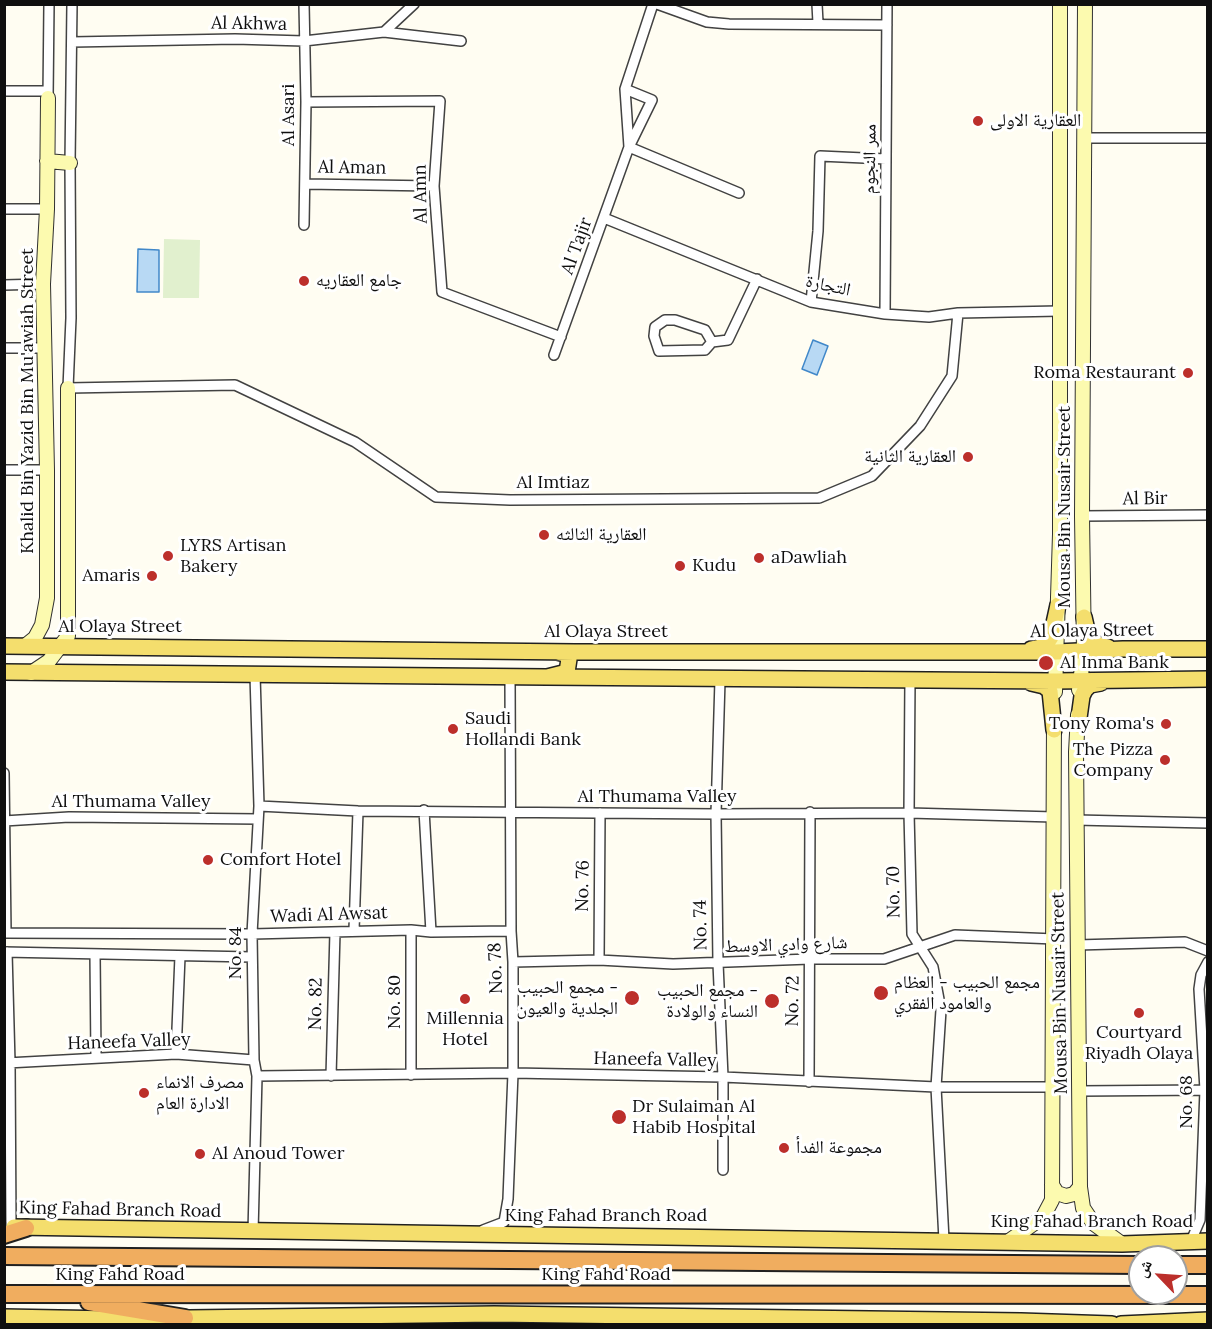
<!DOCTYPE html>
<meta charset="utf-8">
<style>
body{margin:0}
#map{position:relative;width:1212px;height:1329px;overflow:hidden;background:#fffdf2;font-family:Lora,"Noto Naskh Arabic",serif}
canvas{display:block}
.frame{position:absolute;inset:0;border:6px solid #0f0f0f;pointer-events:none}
.north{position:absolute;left:1128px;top:1245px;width:60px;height:60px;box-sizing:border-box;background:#fff;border:2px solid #9f9f9f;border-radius:50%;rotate:295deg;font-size:16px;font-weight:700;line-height:24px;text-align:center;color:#0f0f0f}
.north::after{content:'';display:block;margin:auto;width:21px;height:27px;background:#bc2f2b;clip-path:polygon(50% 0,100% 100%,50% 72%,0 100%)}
</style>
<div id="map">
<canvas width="1212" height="1329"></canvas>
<div class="frame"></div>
<div class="north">ش</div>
</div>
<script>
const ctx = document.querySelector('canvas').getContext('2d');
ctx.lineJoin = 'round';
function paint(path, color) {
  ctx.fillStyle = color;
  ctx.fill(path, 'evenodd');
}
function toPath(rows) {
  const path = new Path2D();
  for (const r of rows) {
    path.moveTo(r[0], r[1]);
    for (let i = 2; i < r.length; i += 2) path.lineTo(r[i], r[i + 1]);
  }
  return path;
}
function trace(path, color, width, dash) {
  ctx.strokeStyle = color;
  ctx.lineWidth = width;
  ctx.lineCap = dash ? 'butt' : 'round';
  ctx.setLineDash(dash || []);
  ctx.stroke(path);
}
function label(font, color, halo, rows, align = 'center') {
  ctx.font = font + ' Lora,"Noto Naskh Arabic",serif';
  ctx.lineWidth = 6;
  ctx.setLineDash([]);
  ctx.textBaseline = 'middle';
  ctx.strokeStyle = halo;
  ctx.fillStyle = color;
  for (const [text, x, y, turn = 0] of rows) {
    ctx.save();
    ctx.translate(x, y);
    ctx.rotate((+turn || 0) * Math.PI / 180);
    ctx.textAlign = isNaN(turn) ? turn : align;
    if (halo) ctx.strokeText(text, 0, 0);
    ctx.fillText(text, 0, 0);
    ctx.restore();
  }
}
paint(toPath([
 [164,239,200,240,199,298,163,298]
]), '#e1f0ce');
const water = toPath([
 [138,249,159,250,159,292,137,292,138,249],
 [813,340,828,346,817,375,802,369,813,340]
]);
paint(water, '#b8d9f4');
trace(water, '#4188c9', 1.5);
const street = toPath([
 [72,4,70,163,71,318,68,388,235,385,355,442,436,497,510,500,819,498,872,476,920,426,952,376,958,313],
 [657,4,707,22,729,24,887,25],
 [817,4,818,23],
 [384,32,461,41],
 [72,42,235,39,304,41,384,32,414,4],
 [625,89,652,100,629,147,739,193],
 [4,91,48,91],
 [48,98,49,4],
 [306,102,440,101,434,186,442,292,561,337],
 [1084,138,1208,138],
 [305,184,434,186],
 [4,209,47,209],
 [604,218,811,302,885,314,929,317,958,313,1059,311],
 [304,225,306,102,304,4],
 [4,285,43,284],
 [811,302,818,231,820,156,886,159],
 [885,314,887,4],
 [712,342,705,330,675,320,665,320,655,327,654,336,659,351,705,350,712,342,728,340,757,279],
 [4,348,44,348],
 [554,355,629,147,625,89,653,4],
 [4,470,47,470],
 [1082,516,1208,515],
 [910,679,909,813,912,934,933,967,941,1010,936,1087,944,1240],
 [720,680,716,814,718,963,723,1077,723,1170],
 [4,773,6,933],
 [259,806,358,811,716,814,909,813,1054,817],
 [424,810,431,932],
 [1076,820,1208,823],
 [4,821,69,817,258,819],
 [354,930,358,811],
 [411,930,411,1075],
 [4,933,252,934,411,930,431,932,511,931],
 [1077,945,1185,942,1208,951],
 [4,952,252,957],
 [7,952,10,1063,11,1227],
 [95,954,96,1058],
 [599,960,600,813],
 [513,962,599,960,673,964,810,959,884,959,955,935,1055,939],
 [176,1054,180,956],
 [7,1063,176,1054,254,1060],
 [257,1076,513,1073,723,1077,936,1087,1053,1087],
 [331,1076,335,932],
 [809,1082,810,812],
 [1079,1091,1208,1090],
 [483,1230,504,1222,508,1199,513,1073,513,962,511,931,510,678],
 [253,1232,257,1076,254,1060,252,934,259,806,255,675],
 [1191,1241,1200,1220,1205,1090,1199,989,1201,975,1208,962]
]);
const secondary = toPath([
 [47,161,70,163],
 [25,646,35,638,42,625,47,598,47,470,43,284,47,209,48,98],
 [31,673,49,661,68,636,68,388],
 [1079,690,1084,652,1082,516,1085,4],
 [1055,692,1060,534,1060,4],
 [1078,715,1076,752,1080,1187,1083,1208,1093,1223,1122,1244],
 [1052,1185,1057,1193,1066,1196,1074,1194,1080,1187],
 [1009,1241,1043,1217,1052,1200,1054,720]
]);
const primary = toPath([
 [1084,617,1089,639,1099,645,1108,647],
 [4,646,575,652,1056,652,1123,649,1208,649],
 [1031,649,1045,646,1051,637,1058,605],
 [4,672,547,677,567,672,569,659,565,654,557,652],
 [547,677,1055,681,1208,679],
 [1031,683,1044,686,1050,691,1054,730],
 [1078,725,1082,696,1085,690,1090,685,1101,683],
 [14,1227,1122,1244,1208,1241],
 [4,1317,113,1319,494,1314,1021,1321,1112,1324],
 [1121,1324,1208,1320]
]);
const highway = toPath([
 [4,1235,26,1228],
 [4,1256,1140,1265],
 [1176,1265,1208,1265],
 [4,1294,1208,1295],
 [89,1302,185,1318]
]);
trace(street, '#424242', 12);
trace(secondary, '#313131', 16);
trace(primary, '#202020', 18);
trace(highway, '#202020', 20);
trace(street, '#fff', 9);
trace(secondary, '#fcfaaf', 14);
trace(primary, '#f4de6d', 15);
trace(highway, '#f0ad5f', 16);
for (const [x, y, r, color] of [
 [978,121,6,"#bc2f2b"],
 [304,281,6,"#bc2f2b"],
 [1188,373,6,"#bc2f2b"],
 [968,457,6,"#bc2f2b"],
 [544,535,6,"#bc2f2b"],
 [168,556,6,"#bc2f2b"],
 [759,558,6,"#bc2f2b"],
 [680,566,6,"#bc2f2b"],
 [152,576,6,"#bc2f2b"],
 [1046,663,8,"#bc2f2b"],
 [1166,724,6,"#bc2f2b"],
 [453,729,6,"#bc2f2b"],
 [1165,760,6,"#bc2f2b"],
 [208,860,6,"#bc2f2b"],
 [881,993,8,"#bc2f2b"],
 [632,998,8,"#bc2f2b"],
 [465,999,6,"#bc2f2b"],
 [772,1001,8,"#bc2f2b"],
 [1139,1013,6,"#bc2f2b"],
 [144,1093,6,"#bc2f2b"],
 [619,1117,8,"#bc2f2b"],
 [784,1148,6,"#bc2f2b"],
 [200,1154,6,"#bc2f2b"]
]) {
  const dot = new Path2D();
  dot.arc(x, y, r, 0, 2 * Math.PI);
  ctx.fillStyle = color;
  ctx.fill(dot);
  trace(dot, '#fff', 2);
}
label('18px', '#0f0f0f', '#fff', [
 ["Al Akhwa",249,24,1],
 ["Al Asari",289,115,-90],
 ["ممر النجوم",870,159,-89],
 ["Al Aman",352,168,1],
 ["Al Amn",421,194,-91],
 ["Al Tajir",577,246,-70],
 ["التجارة",828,286,12],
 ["Khalid Bin Yazid Bin Mu'awiah Street",28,401,-90],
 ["Al Imtiaz",553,483],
 ["Al Bir",1145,499,-1],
 ["Mousa Bin Nusair Street",1065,507,-90],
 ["Al Olaya Street",120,627],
 ["Al Olaya Street",1092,631,-1],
 ["Al Olaya Street",606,632],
 ["Al Thumama Valley",657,797],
 ["Al Thumama Valley",131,802],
 ["No. 76",583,886,-89],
 ["No. 70",894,892,-91],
 ["Wadi Al Awsat",329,915,-2],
 ["No. 74",701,925,-91],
 ["شارع وادي الاوسط",786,945,-2],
 ["No. 84",236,953,-90],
 ["No. 78",496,968,-92],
 ["Mousa Bin Nusair Street",1060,993,-91],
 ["No. 72",793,1001,-89],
 ["No. 80",395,1002,-90],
 ["No. 82",316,1004,-89],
 ["Haneefa Valley",129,1042,-2],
 ["Haneefa Valley",655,1060,1],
 ["No. 68",1187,1102,-90],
 ["King Fahad Branch Road",120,1210,1],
 ["King Fahad Branch Road",606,1216],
 ["King Fahad Branch Road",1092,1222],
 ["King Fahd Road",120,1275],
 ["King Fahd Road",606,1275]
]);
label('18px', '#0f0f0f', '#fff', [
 ["العقارية الاولى",990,121],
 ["جامع العقاريه",316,281],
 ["Roma Restaurant",1176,373,"right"],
 ["العقارية الثانية",956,457,"right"],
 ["العقارية الثالثه",556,535],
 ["LYRS Artisan",180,546],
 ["Bakery",180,567],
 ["aDawliah",771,558],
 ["Kudu",692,566],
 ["Amaris",140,576,"right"],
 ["Al Inma Bank",1060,663],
 ["Saudi",465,719],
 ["Hollandi Bank",465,740],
 ["Tony Roma's",1154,724,"right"],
 ["The Pizza",1153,750,"right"],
 ["Company",1153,771,"right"],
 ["Comfort Hotel",220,860],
 ["مجمع الحبيب - العظام",894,983],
 ["والعامود الفقري",894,1004],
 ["مجمع الحبيب -",618,988,"right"],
 ["الجلدية والعيون",618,1009,"right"],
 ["مجمع الحبيب -",758,991,"right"],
 ["النساء والولادة",758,1012,"right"],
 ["Millennia",465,1019,"center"],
 ["Hotel",465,1040,"center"],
 ["Courtyard",1139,1033,"center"],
 ["Riyadh Olaya",1139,1054,"center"],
 ["مصرف الانماء",156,1083],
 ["الادارة العام",156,1104],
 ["Dr Sulaiman Al",632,1107],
 ["Habib Hospital",632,1128],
 ["مجموعة الفدأ",796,1148],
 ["Al Anoud Tower",212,1154]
], 'left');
</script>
